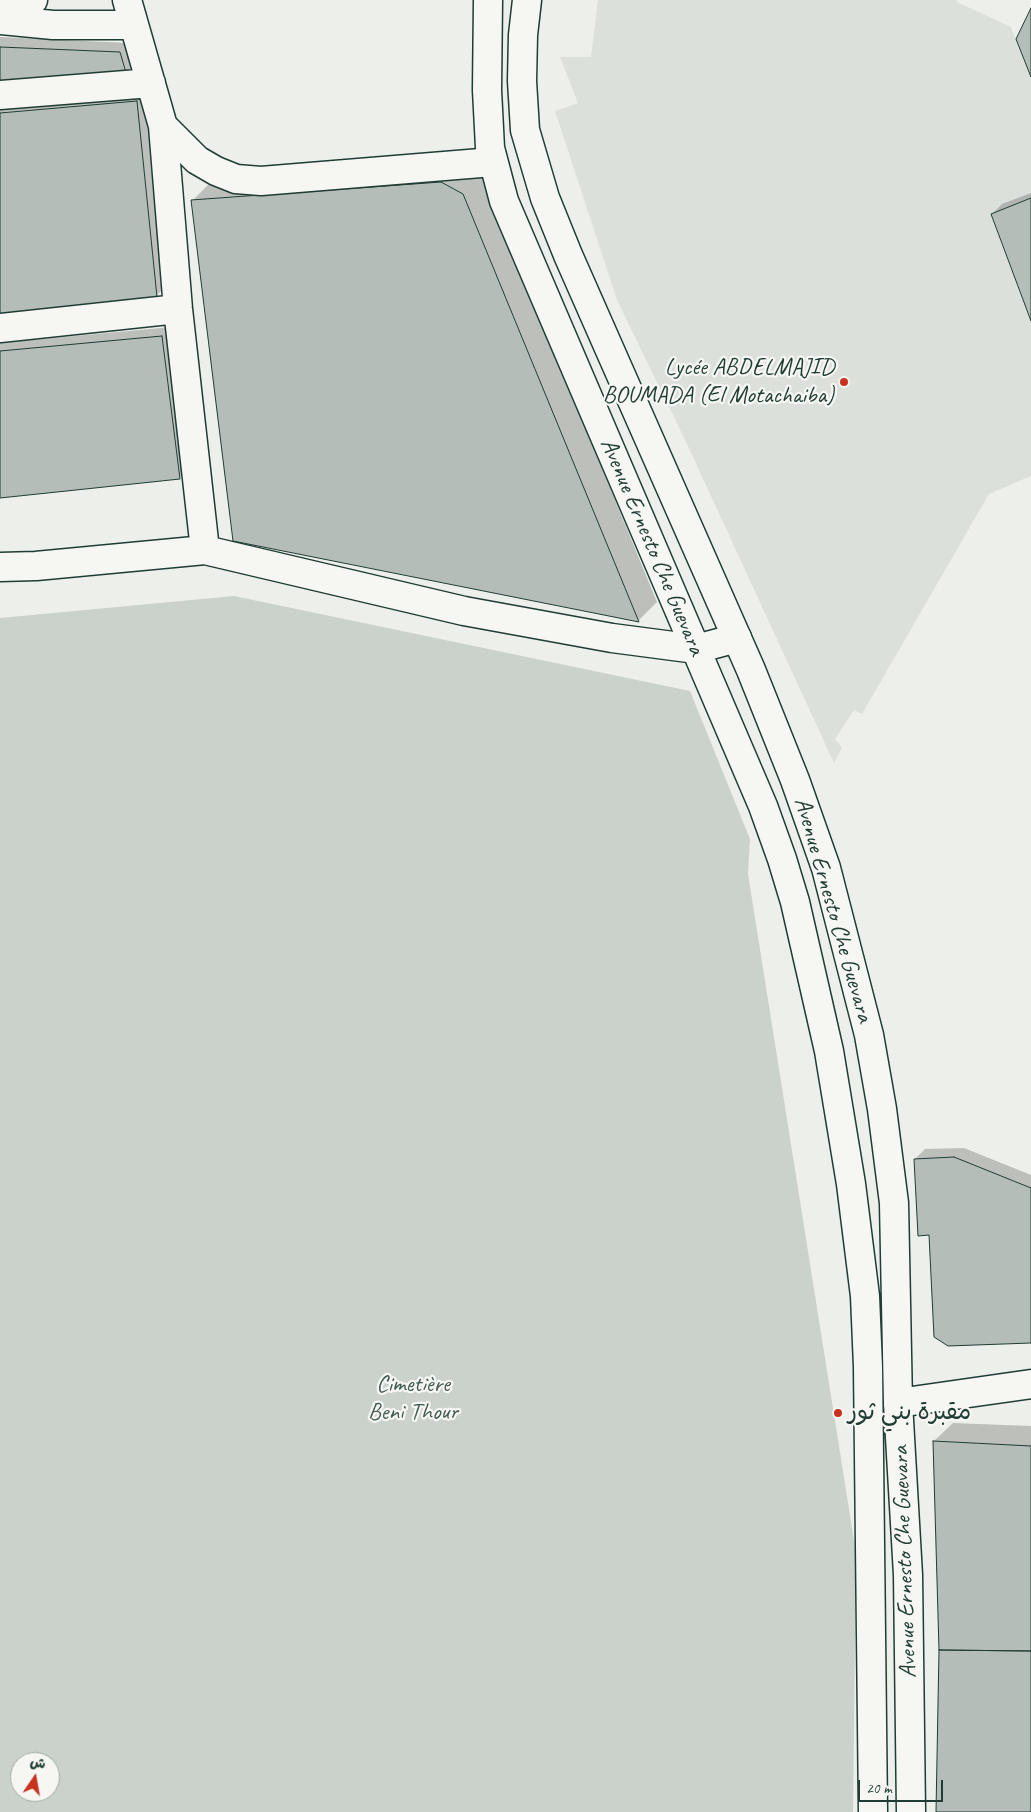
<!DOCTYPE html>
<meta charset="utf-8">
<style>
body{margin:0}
#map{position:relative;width:1031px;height:1812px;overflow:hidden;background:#edefea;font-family:Caveat,"Playpen Sans Arabic",sans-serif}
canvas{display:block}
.north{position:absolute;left:10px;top:1752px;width:50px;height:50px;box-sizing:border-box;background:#f6f6f2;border:1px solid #a0aca6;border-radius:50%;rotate:12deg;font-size:14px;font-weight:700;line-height:20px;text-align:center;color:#1f3d34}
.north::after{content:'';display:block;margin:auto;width:18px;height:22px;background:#c8321e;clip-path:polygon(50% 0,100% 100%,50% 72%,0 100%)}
.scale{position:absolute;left:858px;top:1780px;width:85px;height:22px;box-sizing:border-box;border:2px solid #1f3d34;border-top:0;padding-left:6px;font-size:15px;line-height:18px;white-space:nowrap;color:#1f3d34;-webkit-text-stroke:4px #f6f6f2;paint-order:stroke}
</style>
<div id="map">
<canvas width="1031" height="1812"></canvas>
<div class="north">ش</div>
<div class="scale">20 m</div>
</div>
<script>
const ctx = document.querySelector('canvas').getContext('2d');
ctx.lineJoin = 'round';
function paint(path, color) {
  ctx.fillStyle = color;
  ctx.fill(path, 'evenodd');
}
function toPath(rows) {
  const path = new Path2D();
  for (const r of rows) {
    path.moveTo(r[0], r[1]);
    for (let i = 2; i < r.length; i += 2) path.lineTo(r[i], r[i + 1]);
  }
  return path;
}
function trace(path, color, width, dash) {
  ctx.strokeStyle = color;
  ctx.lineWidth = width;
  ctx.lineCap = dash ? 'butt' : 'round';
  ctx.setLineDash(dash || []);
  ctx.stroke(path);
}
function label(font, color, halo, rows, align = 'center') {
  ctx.font = font + ' Caveat,"Playpen Sans Arabic",sans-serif';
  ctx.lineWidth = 4.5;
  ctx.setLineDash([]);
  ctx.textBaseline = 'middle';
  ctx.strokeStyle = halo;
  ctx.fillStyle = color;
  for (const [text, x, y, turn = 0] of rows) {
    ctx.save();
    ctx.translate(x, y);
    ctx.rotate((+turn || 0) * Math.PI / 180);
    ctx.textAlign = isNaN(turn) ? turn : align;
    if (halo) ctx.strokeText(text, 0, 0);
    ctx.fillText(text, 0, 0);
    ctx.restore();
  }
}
paint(toPath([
 [598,0,957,0,957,2,1011,27,1031,77,1031,198,991,214,1031,321,1031,476,989,494,862,714,854,710,835,739,842,748,834,763,687,444,617,300,555,111,578,103,560,57,591,57]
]), '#dce0db');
paint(toPath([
 [234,596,690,691,750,839,748,874,856,1553,853,1812,0,1812,0,618],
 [20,1762,50,1762,50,1792,20,1792]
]), '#cbd2cc');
paint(toPath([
 [0,37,129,43,136,65,127,75,0,85],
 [146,92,166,286,156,296,0,315,0,105],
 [481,175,657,602,639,620,234,540,192,201,211,182],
 [1031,193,1031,317,992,214,1002,204],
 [171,327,189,468,179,478,0,497,0,343],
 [964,1148,1031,1175,1031,1342,930,1233,915,1159,925,1149],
 [953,1423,1031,1426,1031,1812,937,1812,940,1650,934,1441]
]), '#0003');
const building = toPath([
 [1031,8,1031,77,1016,39,1031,8],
 [0,47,120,52,127,76,0,86,0,47],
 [137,101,157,297,0,316,0,113,137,101],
 [441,182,463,194,639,622,233,541,191,200,441,182],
 [1031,198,1031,321,991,214,1031,198],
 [162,336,180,479,0,498,0,351,162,336],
 [954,1157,1031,1188,1031,1343,948,1346,934,1337,929,1235,918,1236,914,1159,954,1157],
 [933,1441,1031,1446,1031,1651,939,1650,933,1441],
 [939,1650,1031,1651,1031,1812,936,1812,939,1650]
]);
paint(building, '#b4bdb8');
trace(building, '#1f3d34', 1);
const minor = toPath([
 [127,0,163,126,197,160,216,171,236,179,261,181,493,162],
 [0,15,27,4,33,0],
 [0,20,53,25,134,25],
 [0,95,151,83],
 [163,126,178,309,205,550],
 [0,328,178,309],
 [0,567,36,566,205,550,464,611,612,638,696,649,737,638],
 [898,1403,1031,1384]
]);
const secondary = toPath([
 [488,0,487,90,490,148,504,201,763,806,782,859,795,902,829,1051,851,1184,865,1296,868,1367,873,1812],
 [527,0,523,35,522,81,525,130,545,198,568,255,751,670,795,780,826,868,869,1035,882,1109,894,1203,898,1403,908,1575,911,1812]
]);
trace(minor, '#1f3d34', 31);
trace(secondary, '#1f3d34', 31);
trace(minor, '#f6f6f2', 28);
trace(secondary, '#f6f6f2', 28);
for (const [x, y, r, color] of [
 [844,382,5,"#c8321e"],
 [838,1413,5,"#c8321e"]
]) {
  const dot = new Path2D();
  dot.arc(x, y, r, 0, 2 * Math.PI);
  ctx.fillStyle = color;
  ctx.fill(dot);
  trace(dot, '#f6f6f2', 2);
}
label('24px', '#1f3d34', '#f6f6f2', [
 ["Lycée ABDELMAJID",834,368],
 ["BOUMADA (El Motachaiba)",834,396],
 ["مقبرة بني ثور",848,1413,"left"]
], 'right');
label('24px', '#1f3d34', '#f6f6f2', [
 ["Avenue Ernesto Che Guevara",652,547,67],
 ["Avenue Ernesto Che Guevara",833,910,74],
 ["Avenue Ernesto Che Guevara",905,1562,-92]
]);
label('24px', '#415b52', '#f6f6f2', [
 ["Cimetière",413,1385],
 ["Beni Thour",413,1413]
]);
</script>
